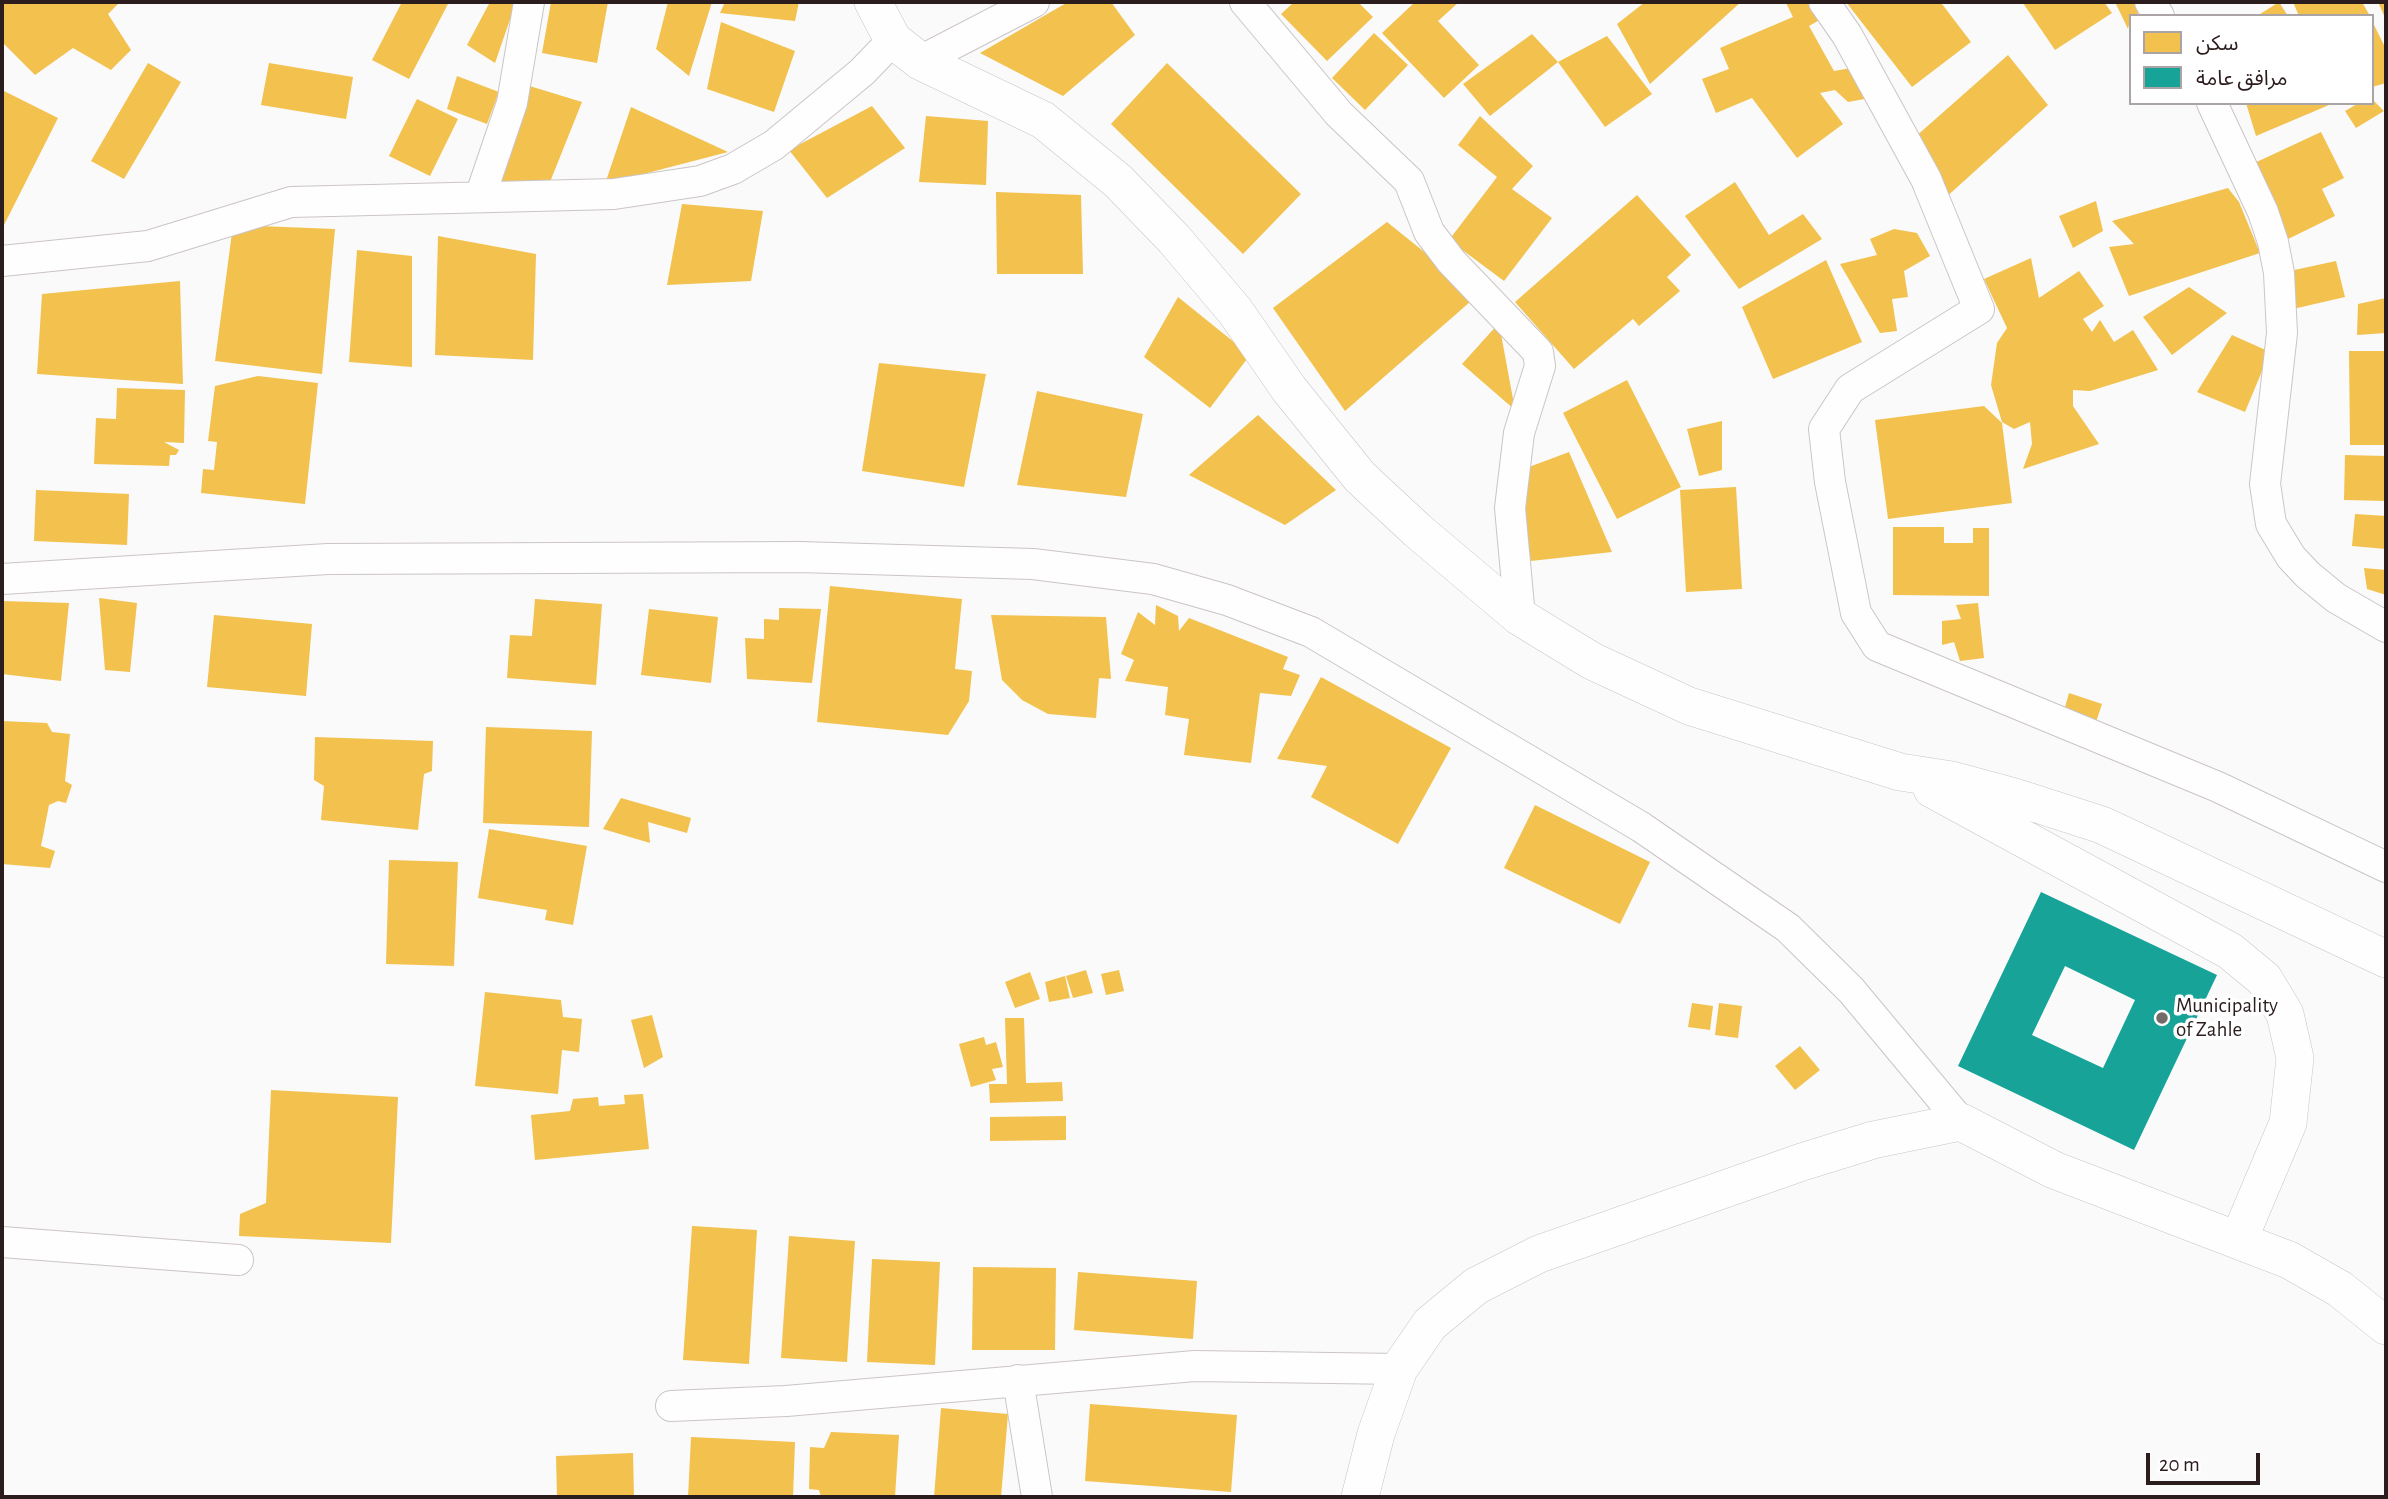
<!DOCTYPE html>
<meta charset="utf-8">
<style>
body{margin:0}
#map{position:relative;width:2388px;height:1499px;overflow:hidden;background:#fafafa;font-family:"Alegreya Sans","Noto Sans Arabic",sans-serif}
canvas{display:block}
.frame{position:absolute;inset:0;border:4px solid #2b1c1d;pointer-events:none}
.legend{position:absolute;left:2129px;top:14px;width:245px;height:91px;box-sizing:border-box;background:#fff;border:2px solid #aaa4a5;margin:0;padding:9px 12px;list-style:none;font-size:21px;color:#2b1c1d}
.legend li{display:flex;align-items:center;gap:14px;height:35px}
.legend b{width:35px;border:2px solid #aaa4a5}
.scale{position:absolute;left:2146px;top:1453px;width:114px;height:32px;box-sizing:border-box;border:4px solid #2b1c1d;border-top:0;padding-left:9px;font-size:21px;line-height:24px;white-space:nowrap;color:#2b1c1d;-webkit-text-stroke:5px #fff;paint-order:stroke}
</style>
<div id="map">
<canvas width="2388" height="1499"></canvas>
<div class="frame"></div>
<ul class="legend">
<li><b style="height:19px;background:#f2c14e"></b>سكن</li>
<li><b style="height:19px;background:#17a398"></b>مرافق عامة</li>
</ul>
<div class="scale">20 m</div>
</div>
<script>
const ctx = document.querySelector('canvas').getContext('2d');
ctx.lineJoin = 'round';
function paint(path, color) {
  ctx.fillStyle = color;
  ctx.fill(path, 'evenodd');
}
function toPath(rows) {
  const path = new Path2D();
  for (const r of rows) {
    path.moveTo(r[0], r[1]);
    for (let i = 2; i < r.length; i += 2) path.lineTo(r[i], r[i + 1]);
  }
  return path;
}
function trace(path, color, width, dash) {
  ctx.strokeStyle = color;
  ctx.lineWidth = width;
  ctx.lineCap = dash ? 'butt' : 'round';
  ctx.setLineDash(dash || []);
  ctx.stroke(path);
}
function label(font, color, halo, rows, align = 'center') {
  ctx.font = font + ' "Alegreya Sans",sans-serif';
  ctx.lineWidth = 7;
  ctx.setLineDash([]);
  ctx.textBaseline = 'middle';
  ctx.strokeStyle = halo;
  ctx.fillStyle = color;
  for (const [text, x, y, turn = 0] of rows) {
    ctx.save();
    ctx.translate(x, y);
    ctx.rotate((+turn || 0) * Math.PI / 180);
    ctx.textAlign = isNaN(turn) ? turn : align;
    if (halo) ctx.strokeText(text, 0, 0);
    ctx.fillText(text, 0, 0);
    ctx.restore();
  }
}
paint(toPath([
 [2,2,120,2,108,14,131,50,111,70,73,48,35,75,2,42],
 [402,2,449,2,409,79,372,60],
 [490,2,516,2,495,63,467,45],
 [551,2,608,2,597,63,542,53],
 [668,2,712,2,689,76,656,49],
 [725,2,799,2,795,21,720,13],
 [1068,2,1111,2,1135,35,1063,96,980,53],
 [1294,2,1358,2,1373,17,1327,61,1281,14],
 [1415,2,1459,2,1438,21,1479,65,1444,98,1382,33],
 [1645,2,1741,2,1650,84,1617,24],
 [1797,2,1820,2,1828,15,1809,26,1834,71,1851,68,1870,98,1848,102,1835,90,1820,93,1843,124,1797,158,1752,98,1716,113,1702,79,1729,69,1720,48,1793,17,1786,3],
 [1846,2,1945,2,1942,4,1971,42,1912,87],
 [2104,2,2112,13,2055,50,2023,3],
 [2115,2,2146,2,2136,16,2131,16,2128,29],
 [2279,2,2288,16,2257,16],
 [2293,2,2362,2,2370,16,2299,16],
 [2378,2,2386,2,2386,20],
 [2372,21,2386,49,2386,83,2372,87],
 [721,22,795,51,774,112,707,89],
 [1374,33,1408,65,1365,110,1332,78],
 [1532,34,1558,62,1490,116,1463,84],
 [1607,36,1652,94,1605,127,1558,62],
 [2008,55,2048,105,1943,200,1914,138],
 [148,63,181,82,124,179,91,161],
 [269,63,353,77,346,119,261,105],
 [1167,63,1301,194,1243,254,1111,124],
 [457,76,499,92,487,124,447,109],
 [523,84,582,102,548,187,494,180],
 [2,90,58,118,2,229],
 [417,99,458,119,430,176,389,156],
 [2372,99,2384,111,2356,128,2345,111,2359,103,2372,103],
 [2246,103,2328,103,2329,105,2256,136],
 [872,106,905,148,827,198,789,150],
 [631,107,728,152,605,184],
 [926,116,988,121,986,185,919,182],
 [1480,116,1533,166,1512,189,1552,218,1504,281,1449,240,1497,177,1458,145],
 [2321,132,2344,178,2322,189,2335,216,2284,241,2248,166],
 [1735,182,1769,235,1803,214,1822,239,1739,289,1685,216],
 [2228,188,2239,202,2260,253,2129,296,2109,247,2134,244,2112,221],
 [996,192,1081,195,1083,274,997,274],
 [1637,195,1691,255,1667,277,1680,291,1639,326,1633,319,1574,369,1515,302],
 [2096,201,2103,231,2073,248,2059,216],
 [682,204,763,211,751,281,667,285],
 [1387,222,1478,295,1345,411,1273,308],
 [233,225,335,229,322,374,215,361],
 [1894,229,1917,233,1930,256,1904,271,1908,297,1892,299,1897,331,1880,333,1840,264,1877,255,1870,239],
 [438,236,536,254,533,360,435,355],
 [357,250,412,256,412,367,349,362],
 [2031,258,2039,298,2079,271,2104,306,2083,319,2092,332,2100,320,2114,342,2133,330,2158,370,2090,391,2073,390,2073,406,2099,444,2023,469,2032,444,2030,422,2014,429,2002,422,1991,385,1997,343,2007,328,1984,279],
 [1826,260,1862,342,1773,379,1742,307],
 [2336,261,2345,297,2293,309,2285,272],
 [180,281,183,384,37,374,42,294],
 [2189,287,2227,313,2172,355,2143,317],
 [1178,297,1250,355,1210,408,1144,357],
 [2386,298,2386,333,2357,335,2358,304],
 [1499,323,1515,410,1462,364],
 [2232,335,2270,352,2245,412,2197,392],
 [2349,351,2386,351,2386,445,2350,445],
 [879,363,986,374,964,487,862,471],
 [258,376,318,383,305,504,201,493,203,469,214,470,217,442,208,441,215,386],
 [1627,380,1681,487,1617,519,1563,413],
 [117,388,185,390,184,443,164,442,179,450,176,455,170,455,169,466,94,464,96,418,116,419],
 [1037,391,1143,414,1126,497,1017,485],
 [1984,406,2002,423,2012,503,1888,519,1875,420],
 [1258,415,1336,490,1285,525,1189,475],
 [1722,421,1722,470,1699,476,1687,429],
 [1569,452,1612,552,1531,561,1513,473],
 [2345,455,2386,456,2386,501,2344,500],
 [1736,487,1742,589,1686,592,1680,490],
 [36,490,129,494,127,545,34,541],
 [2355,514,2386,516,2386,549,2352,546],
 [1893,527,1944,527,1944,543,1973,543,1973,528,1989,528,1989,596,1893,595],
 [2364,568,2386,570,2386,595,2367,589],
 [830,586,962,599,955,669,972,671,969,701,948,735,817,722],
 [99,598,137,603,130,672,105,670],
 [535,599,602,604,596,685,507,678,510,635,532,636],
 [2,601,69,603,61,681,2,674],
 [1978,603,1984,658,1960,661,1954,642,1942,645,1942,621,1961,619,1956,605],
 [1156,605,1178,616,1179,631,1189,618,1288,657,1283,669,1300,675,1291,696,1260,693,1251,763,1184,755,1189,719,1165,715,1168,687,1125,681,1134,660,1121,654,1138,612,1155,625],
 [779,608,821,609,812,683,747,679,745,638,764,639,764,619,779,620],
 [649,609,718,617,711,683,641,675],
 [214,615,312,624,306,696,207,687],
 [991,615,1106,617,1111,679,1099,678,1096,718,1048,714,1022,700,1002,680],
 [1321,677,1451,748,1398,844,1311,797,1327,766,1277,759],
 [2069,693,2102,704,2094,728,2062,718],
 [2,721,47,723,52,732,70,734,65,781,72,785,66,803,58,801,49,805,41,846,55,851,50,868,2,864],
 [486,727,592,731,589,827,483,823],
 [315,737,433,741,432,771,424,774,418,830,321,820,324,786,314,780],
 [621,798,691,818,687,833,648,822,650,843,603,829],
 [1535,805,1650,862,1620,924,1504,868],
 [489,829,587,846,573,925,545,920,547,910,478,898],
 [389,860,458,862,454,966,386,964],
 [1086,970,1093,993,1073,998,1066,976],
 [1119,970,1124,991,1106,995,1101,974],
 [1030,972,1040,999,1015,1008,1005,982],
 [1065,976,1070,998,1049,1002,1045,982],
 [485,992,561,1000,563,1017,582,1019,579,1052,562,1050,558,1094,475,1086],
 [1692,1003,1713,1006,1710,1030,1688,1027],
 [1719,1003,1742,1006,1738,1038,1715,1035],
 [652,1015,663,1057,644,1068,631,1020],
 [1005,1018,1024,1018,1026,1083,1062,1082,1063,1101,990,1103,989,1084,1007,1084],
 [984,1037,986,1045,996,1042,1003,1067,992,1069,996,1080,971,1087,959,1044],
 [1800,1046,1820,1070,1795,1090,1775,1066],
 [271,1090,398,1097,391,1243,239,1236,240,1214,266,1203],
 [643,1094,649,1149,535,1160,531,1115,570,1111,573,1099,598,1097,599,1106,625,1104,624,1095],
 [1066,1116,1066,1140,990,1141,990,1117],
 [692,1226,757,1230,749,1364,683,1360],
 [789,1236,855,1241,847,1362,781,1358],
 [872,1259,940,1262,935,1365,867,1362],
 [973,1267,1056,1268,1055,1350,972,1350],
 [1078,1272,1197,1281,1193,1339,1074,1330],
 [1090,1404,1237,1415,1231,1492,1085,1481],
 [941,1408,1008,1414,1001,1497,934,1497],
 [831,1432,899,1435,895,1497,821,1497,819,1490,809,1489,810,1447,824,1448],
 [691,1437,795,1442,793,1497,688,1497],
 [633,1453,634,1497,557,1497,556,1456]
]), '#f2c14e');
paint(toPath([
 [2041,892,2217,975,2134,1150,1958,1066],
 [2065,966,2135,1000,2103,1068,2032,1035]
]), '#17a398');
const minor = toPath([
 [1245,2,1339,114,1409,181,1429,232,1451,261,1538,352,1540,366,1519,433,1510,508,1520,617],
 [1824,2,1847,35,1926,179,1979,309,1850,389,1824,429,1830,482,1856,613,1877,646,2218,787,2386,867],
 [2150,2,2159,16],
 [920,61,1034,2],
 [2212,103,2263,212,2273,242,2279,273,2282,333,2265,484,2271,524,2291,557,2308,575,2336,598,2386,627],
 [480,197,512,103,529,2],
 [2,261,148,246,291,202,614,194,700,181,733,169,774,145,862,72,893,40],
 [2,579,328,559,800,557,1033,564,1153,579,1227,600,1311,632,1641,827,1788,928,1851,990,1961,1122],
 [2,1242,238,1260],
 [1018,1380,1037,1497],
 [671,1406,786,1401,1195,1366,1399,1369]
]);
const tertiary = toPath([
 [873,2,893,40,920,61,1043,120,1118,181,1174,239,1235,311,1289,389,1360,477,1418,531,1520,617,1592,661,1689,706,1900,772,1952,780,2015,797,2102,825,2386,959],
 [1932,789,2230,951,2264,979,2285,1014,2295,1058,2288,1123,2239,1239],
 [1360,1497,1376,1434,1399,1369,1430,1324,1476,1286,1539,1254,1802,1162,1873,1140,1961,1122,2054,1170,2289,1260,2340,1289,2386,1326]
]);
trace(minor, '#ccc4c5', 32);
trace(tertiary, '#ccc4c5', 38);
trace(minor, '#fefefe', 30);
trace(tertiary, '#fefefe', 37);
for (const [x, y, r, color] of [
 [2162,1018,7,"#736a6a"]
]) {
  const dot = new Path2D();
  dot.arc(x, y, r, 0, 2 * Math.PI);
  ctx.fillStyle = color;
  ctx.fill(dot);
  trace(dot, '#fff', 2.5);
}
label('21px', '#2b1c1d', '#fff', [
 ["Municipality",2176,1006],
 ["of Zahle",2176,1030]
], 'left');
</script>
